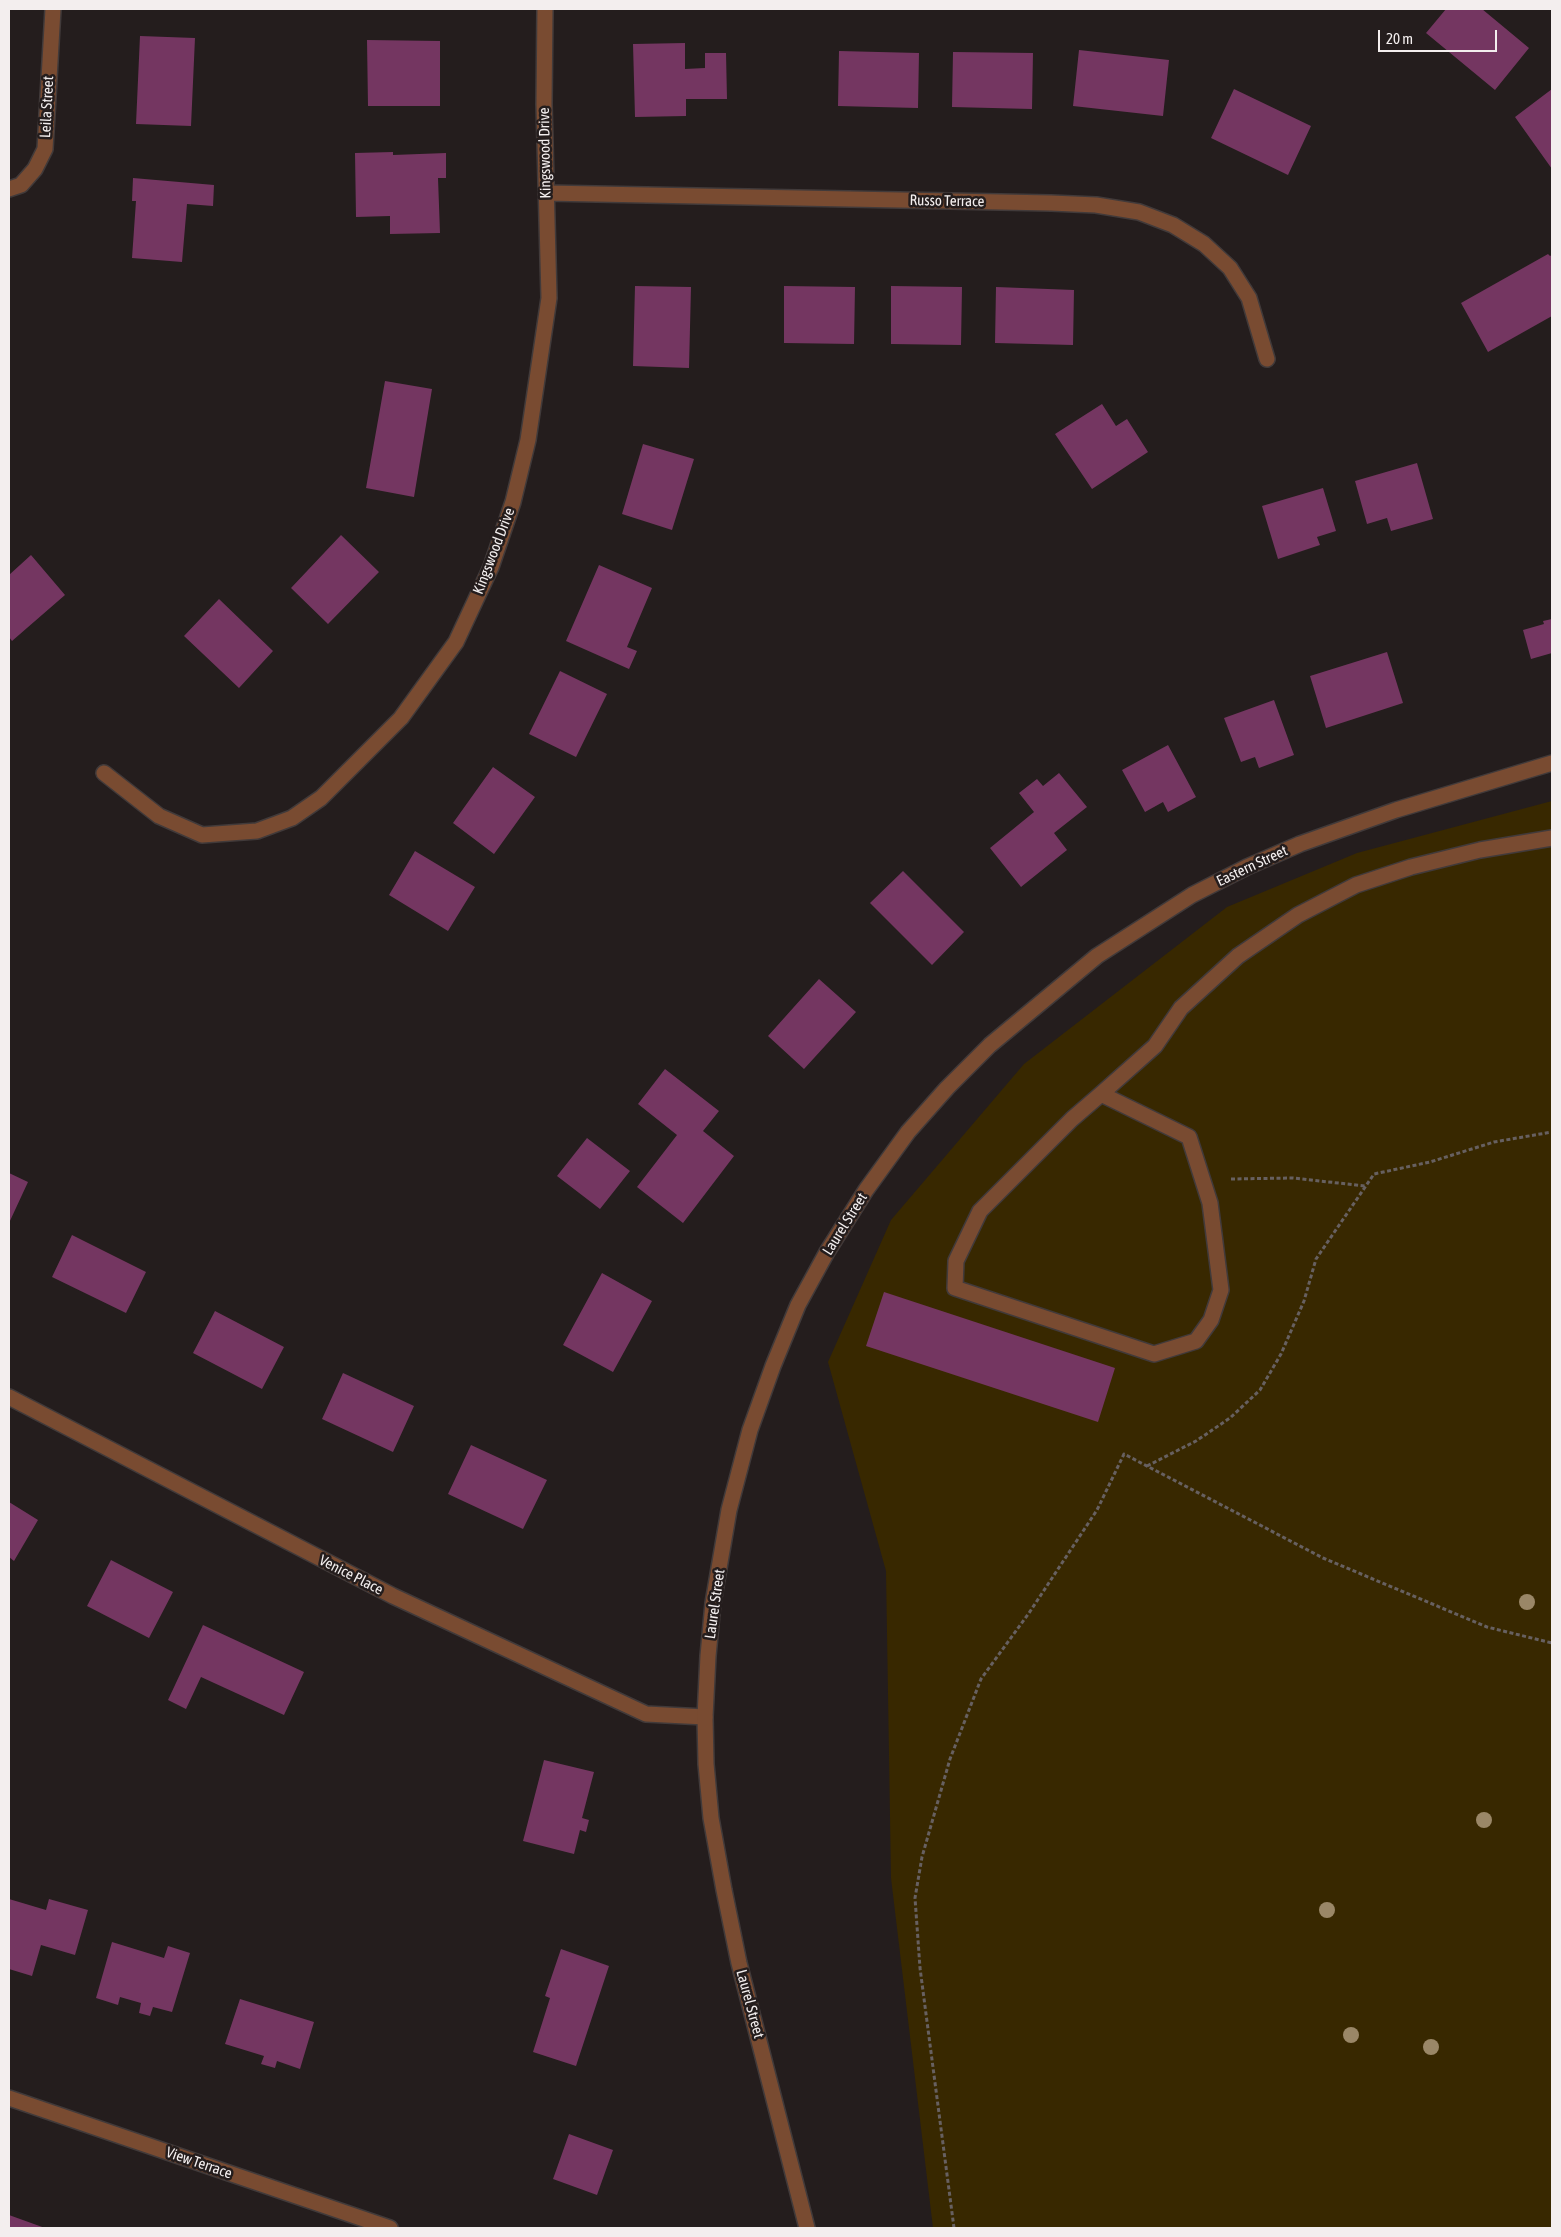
<!DOCTYPE html>
<style>
body{margin:0}
#map{position:relative;width:1561px;height:2237px;overflow:hidden;background:#241d1d;font-family:"Asap Condensed",sans-serif}
canvas{display:block}
.frame{position:absolute;inset:0;border:10px solid #f3eeee;pointer-events:none}
.scale{position:absolute;left:1378px;top:30px;width:119px;height:22px;box-sizing:border-box;border:2px solid #f3eeee;border-top:0;padding-left:6px;font-size:15px;line-height:18px;white-space:nowrap;color:#f3eeee;-webkit-text-stroke:4px #241d1d;paint-order:stroke}
</style>
<div id="map">
<canvas width="1561" height="2237"></canvas>
<div class="frame"></div>
<div class="scale">20 m</div>
</div>
<script>
const ctx = document.querySelector('canvas').getContext('2d');
ctx.lineJoin = 'round';
function paint(path, color) {
  ctx.fillStyle = color;
  ctx.fill(path, 'evenodd');
}
function toPath(rows) {
  const path = new Path2D();
  for (const r of rows) {
    path.moveTo(r[0], r[1]);
    for (let i = 2; i < r.length; i += 2) path.lineTo(r[i], r[i + 1]);
  }
  return path;
}
function trace(path, color, width, dash) {
  ctx.strokeStyle = color;
  ctx.lineWidth = width;
  ctx.lineCap = dash ? 'butt' : 'round';
  ctx.setLineDash(dash || []);
  ctx.stroke(path);
}
function label(font, color, halo, rows, align = 'center') {
  ctx.font = font + ' "Asap Condensed",sans-serif';
  ctx.lineWidth = 5;
  ctx.setLineDash([]);
  ctx.textBaseline = 'middle';
  ctx.strokeStyle = halo;
  ctx.fillStyle = color;
  for (const [text, x, y, turn = 0] of rows) {
    ctx.save();
    ctx.translate(x, y);
    ctx.rotate((+turn || 0) * Math.PI / 180);
    ctx.textAlign = isNaN(turn) ? turn : align;
    if (halo) ctx.strokeText(text, 0, 0);
    ctx.fillText(text, 0, 0);
    ctx.restore();
  }
}
paint(toPath([
 [1552,801,1552,2228,933,2228,891,1878,886,1571,828,1362,891,1220,1024,1064,1227,907,1357,853]
]), '#382800');
paint(toPath([
 [1446,9,1482,9,1529,48,1495,90,1426,33],
 [140,36,195,38,191,126,136,124],
 [367,40,440,41,440,106,368,106],
 [685,43,685,69,705,68,705,53,726,53,727,99,686,99,686,116,635,117,633,44],
 [1079,50,1169,60,1163,116,1073,106],
 [839,51,919,53,918,108,838,106],
 [953,52,1033,53,1032,109,952,107],
 [1234,89,1311,126,1288,175,1211,138],
 [1552,89,1552,169,1515,117],
 [393,152,393,155,446,153,446,178,438,178,440,233,390,234,390,216,356,217,355,153],
 [133,178,214,185,213,206,187,204,182,262,132,258,136,201,132,201],
 [1548,254,1550,256,1552,255,1552,316,1488,352,1461,303],
 [635,286,691,287,689,368,633,366],
 [784,286,855,287,854,344,784,343],
 [891,286,962,287,961,345,891,344],
 [996,287,1074,290,1073,345,995,343],
 [385,381,432,389,414,497,366,488],
 [1102,404,1116,426,1127,419,1148,452,1092,489,1055,434],
 [643,444,694,459,672,530,622,514],
 [1417,463,1433,519,1391,531,1387,518,1367,524,1355,481],
 [1323,488,1336,531,1317,537,1320,545,1278,559,1262,506],
 [341,535,379,572,328,624,291,588],
 [31,555,65,595,12,641,9,637,9,575],
 [599,565,652,588,627,647,637,651,629,669,566,641],
 [219,599,273,651,239,688,184,636],
 [1552,619,1552,653,1531,659,1523,630,1544,624,1543,621],
 [1387,652,1403,703,1326,728,1310,676],
 [560,671,607,694,576,757,529,734],
 [1274,700,1294,755,1259,768,1255,757,1241,762,1224,718],
 [1168,745,1196,797,1168,812,1163,802,1145,812,1122,770],
 [493,767,535,797,494,854,453,823],
 [1059,773,1087,807,1054,833,1067,850,1021,887,990,848,1034,812,1019,793,1037,779,1043,786],
 [415,851,475,887,448,931,389,895],
 [903,871,964,932,932,965,870,903],
 [819,979,856,1012,804,1069,768,1036],
 [665,1069,719,1111,703,1131,734,1156,683,1223,637,1187,677,1135,638,1104],
 [587,1138,630,1171,600,1209,557,1176],
 [9,1173,28,1182,9,1223],
 [72,1235,146,1272,126,1313,52,1277],
 [602,1273,652,1301,613,1372,563,1345],
 [884,1292,1115,1368,1098,1422,866,1346],
 [215,1311,284,1347,262,1389,193,1353],
 [343,1373,414,1406,393,1452,322,1419],
 [471,1445,547,1480,523,1529,448,1494],
 [9,1502,38,1520,14,1561,9,1557],
 [111,1560,173,1592,149,1638,87,1606],
 [203,1625,304,1672,284,1715,201,1677,186,1709,168,1700],
 [544,1760,594,1772,582,1818,589,1820,586,1832,580,1830,574,1854,523,1841],
 [9,1899,46,1910,49,1899,88,1910,75,1955,41,1945,32,1976,9,1969],
 [112,1942,164,1958,168,1946,190,1953,172,2012,153,2007,150,2016,139,2013,141,2003,120,1997,118,2005,96,1998],
 [561,1949,609,1966,576,2066,533,2052,550,1998,545,1996],
 [240,1999,314,2022,300,2069,277,2061,275,2068,261,2064,264,2056,225,2044],
 [569,2134,613,2150,597,2195,553,2179],
 [9,2215,45,2228,9,2228]
]), '#743661');
const service = toPath([
 [1101,1094,1189,1137,1210,1203,1221,1290,1211,1320,1196,1341,1154,1354,955,1288,956,1261,980,1211,1072,1119,1101,1094,1155,1046,1181,1008,1238,956,1298,915,1356,885,1411,867,1480,850,1552,838]
]);
const minor = toPath([
 [9,189,21,185,35,169,45,149,53,9],
 [546,193,1051,203,1096,205,1139,212,1173,225,1204,244,1230,268,1249,298,1267,359],
 [104,773,159,816,202,835,257,831,292,818,321,798,401,718,456,642,491,567,513,502,528,440,549,298,544,104,545,9],
 [9,1397,393,1596,646,1714,705,1717],
 [9,2098,390,2228]
]);
const tertiary = toPath([
 [807,2228,739,1963,724,1890,711,1818,706,1764,705,1717,708,1656,713,1603,729,1510,750,1430,773,1366,798,1305,827,1252,866,1190,908,1132,947,1088,990,1045,1097,956,1192,895,1247,867,1300,844,1396,810,1552,763]
]);
trace(service, '#413a3a', 18);
trace(minor, '#413a3a', 18);
trace(tertiary, '#413a3a', 18);
trace(toPath([
 [1231,1179,1293,1178,1365,1186],
 [1147,1466,1196,1441,1230,1418,1260,1390,1281,1354,1304,1301,1316,1259,1374,1174,1430,1162,1494,1142,1552,1132],
 [954,2228,920,1968,915,1898,922,1857,950,1759,981,1679,1029,1613,1097,1510,1124,1454,1323,1558,1487,1627,1552,1643]
]), '#676060', 3, [4, 2.5]);
trace(service, '#794b31', 15);
trace(minor, '#794b31', 15);
trace(tertiary, '#794b31', 15);
ctx.fillStyle = '#9a8767';
for (const [x, y] of [
 [1527,1602],
 [1484,1820],
 [1327,1910],
 [1351,2035],
 [1431,2047]
]) {
  ctx.beginPath();
  ctx.arc(x, y, 8, 0, 2 * Math.PI);
  ctx.fill();
}
label('15px', '#f3eeee', '#241d1d', [
 ["Leila Street",47,107,-87],
 ["Kingswood Drive",545,153,-91],
 ["Russo Terrace",947,201,1],
 ["Kingswood Drive",494,551,-69],
 ["Eastern Street",1252,866,-25],
 ["Laurel Street",845,1224,-58],
 ["Venice Place",351,1575,27],
 ["Laurel Street",715,1604,-82],
 ["Laurel Street",750,2004,75],
 ["View Terrace",199,2163,19]
]);
</script>
